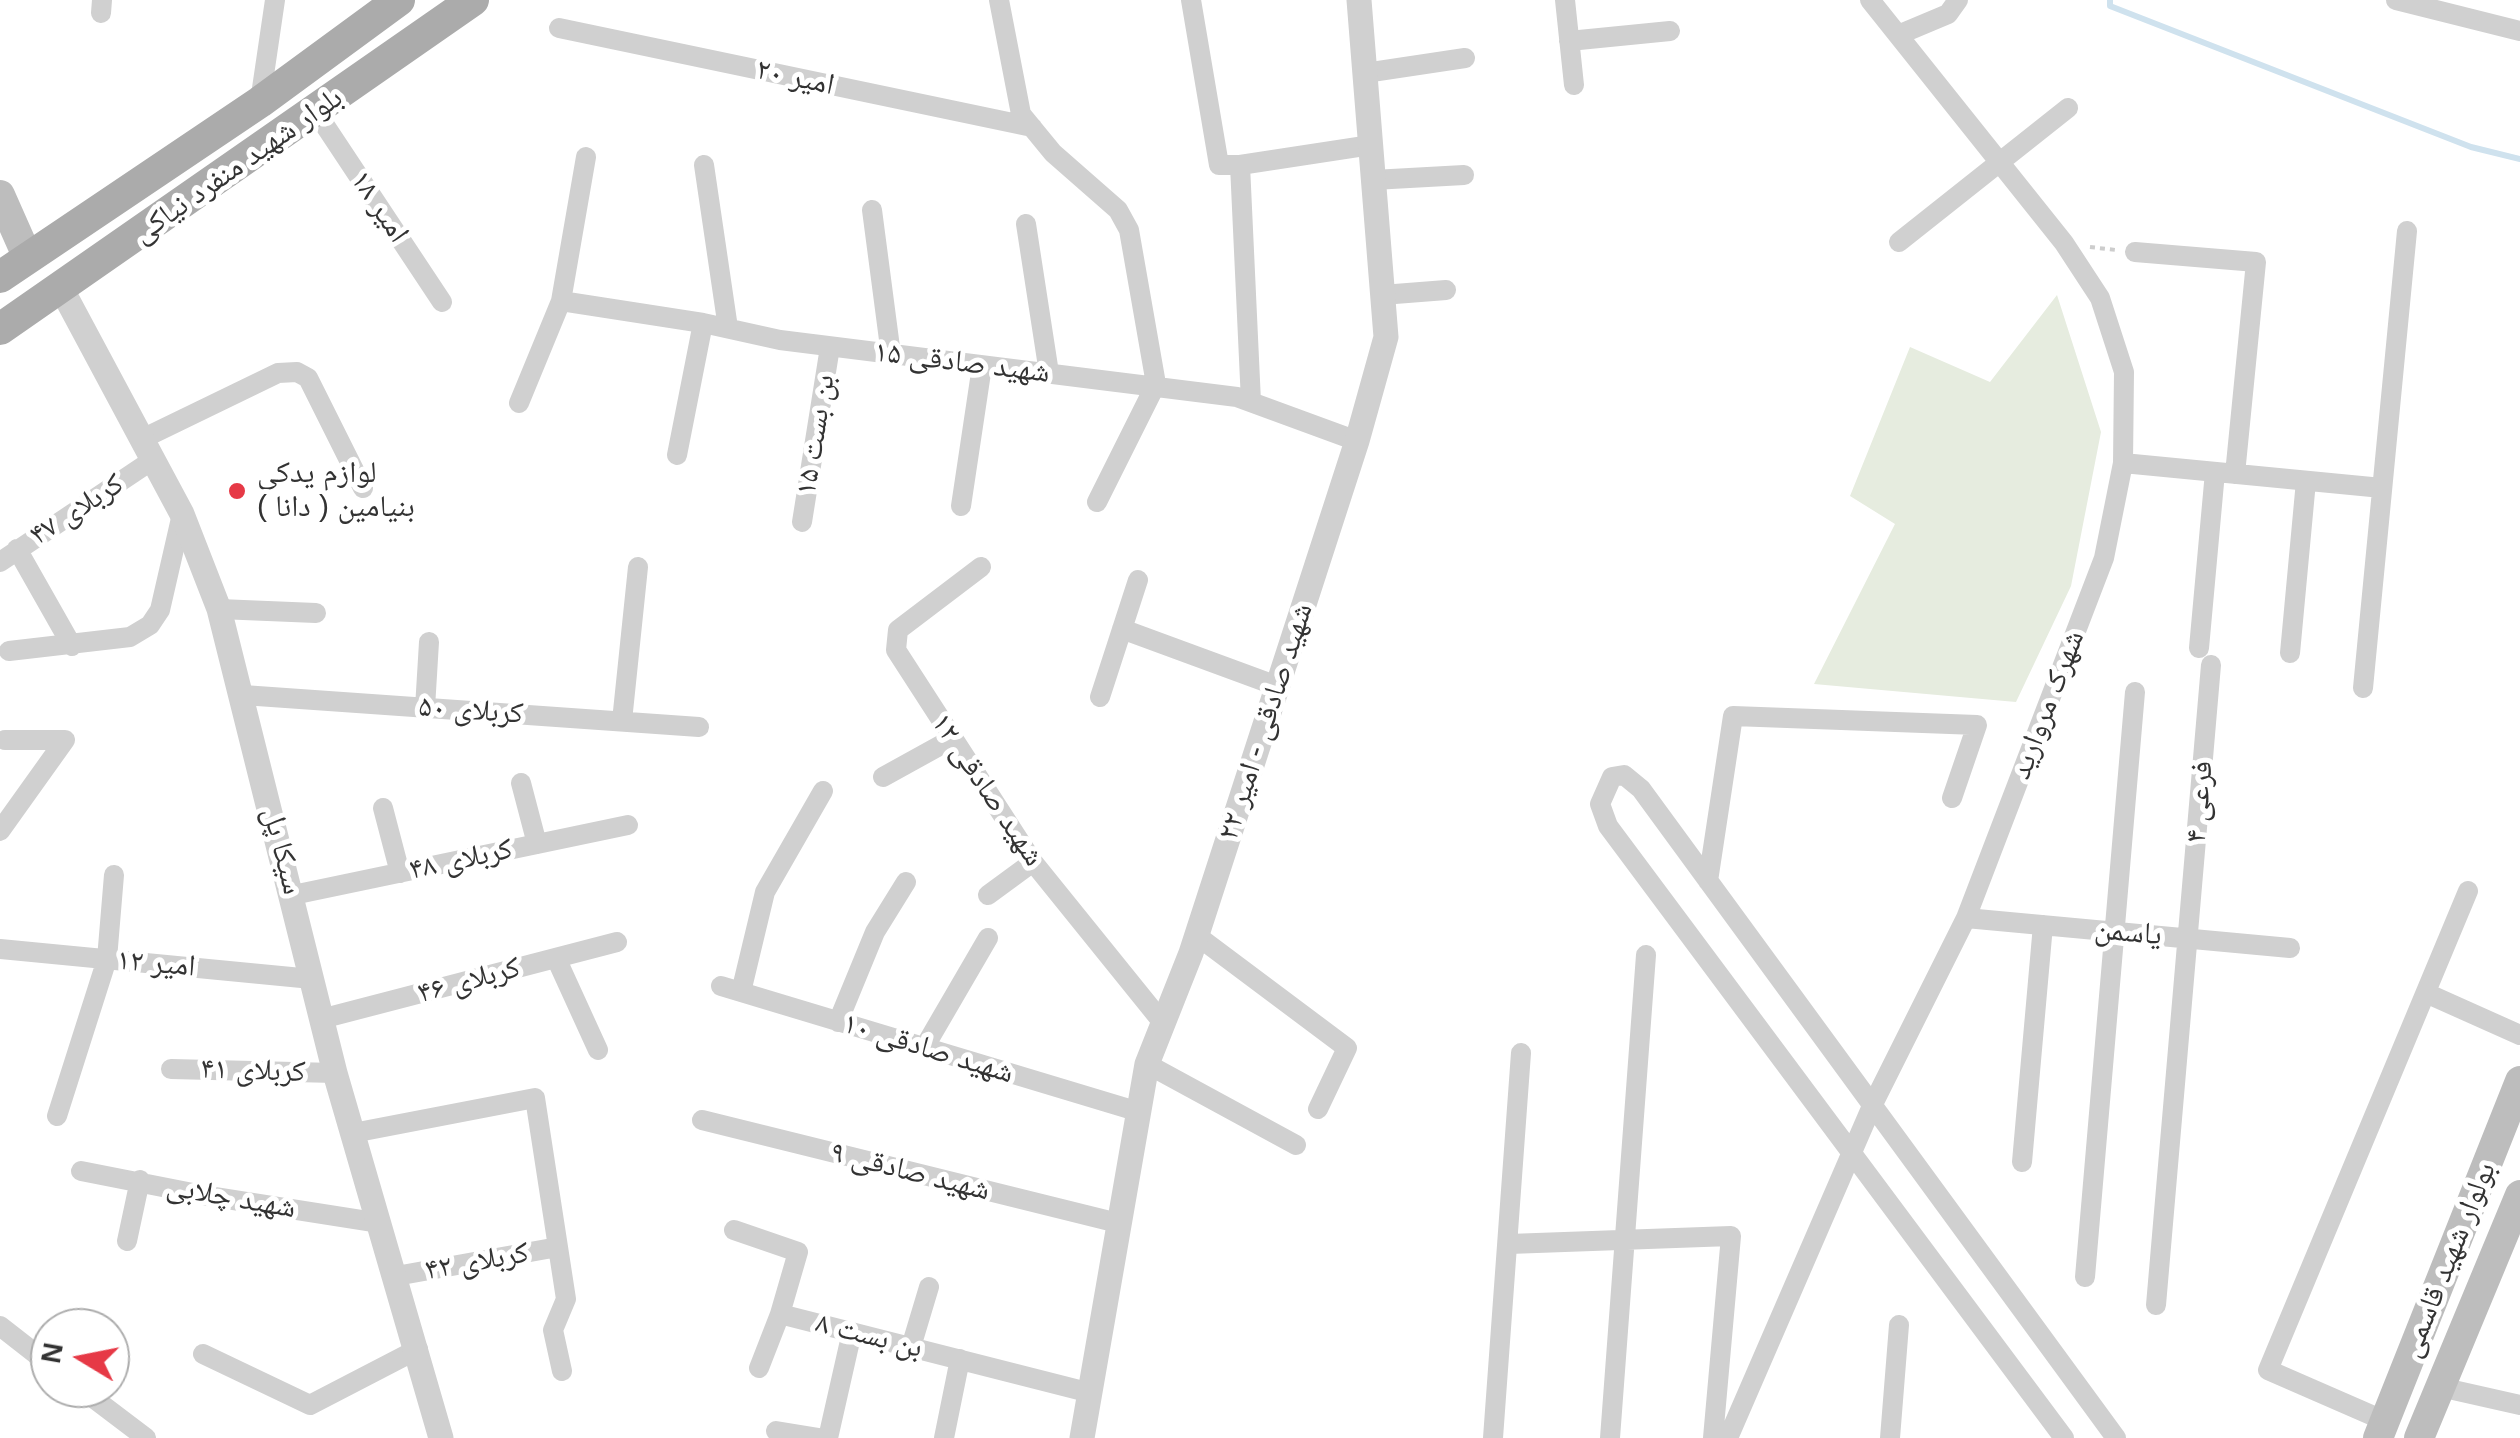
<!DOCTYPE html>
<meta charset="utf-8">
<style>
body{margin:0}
#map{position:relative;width:2520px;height:1438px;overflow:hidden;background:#fff;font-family:Helvetica,sans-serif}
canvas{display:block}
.north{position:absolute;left:30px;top:1308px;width:100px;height:100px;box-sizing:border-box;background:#fff;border:2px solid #adadad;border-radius:50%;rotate:280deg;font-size:28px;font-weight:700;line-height:40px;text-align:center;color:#333}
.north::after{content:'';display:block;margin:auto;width:35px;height:45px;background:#e63946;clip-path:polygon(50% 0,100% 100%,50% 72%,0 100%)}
</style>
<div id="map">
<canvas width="2520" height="1438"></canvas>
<div class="north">N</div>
</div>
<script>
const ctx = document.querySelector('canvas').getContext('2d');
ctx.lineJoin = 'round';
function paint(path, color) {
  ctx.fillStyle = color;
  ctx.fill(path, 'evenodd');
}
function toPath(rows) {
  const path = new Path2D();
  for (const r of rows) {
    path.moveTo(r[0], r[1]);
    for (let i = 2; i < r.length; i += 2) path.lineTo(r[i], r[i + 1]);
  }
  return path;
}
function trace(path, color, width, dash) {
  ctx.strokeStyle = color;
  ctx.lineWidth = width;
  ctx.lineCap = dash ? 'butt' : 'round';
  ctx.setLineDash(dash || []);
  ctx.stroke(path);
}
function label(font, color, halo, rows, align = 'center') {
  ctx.font = font + ' Helvetica,"Noto Naskh Arabic",sans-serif';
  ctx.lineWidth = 10;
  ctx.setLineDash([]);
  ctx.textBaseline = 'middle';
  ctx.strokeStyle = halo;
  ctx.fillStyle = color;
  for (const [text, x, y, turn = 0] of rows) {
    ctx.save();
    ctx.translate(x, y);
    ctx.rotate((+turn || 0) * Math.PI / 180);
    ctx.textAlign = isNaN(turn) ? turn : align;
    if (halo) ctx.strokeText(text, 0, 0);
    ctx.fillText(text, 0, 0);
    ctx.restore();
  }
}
paint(toPath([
 [2057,295,2101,432,2071,586,2016,702,1814,684,1895,524,1850,496,1910,347,1990,382]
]), '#e6ecdf');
trace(toPath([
 [2110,0,2110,6,2471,147,2520,159]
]), '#cfe2ee', 6);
trace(toPath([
 [2090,247,2116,250]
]), '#cdcdcd', 4, [5, 5]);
trace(toPath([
 [999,0,1021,114,1053,153,1118,210,1129,230,1156,384,1097,502],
 [1191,0,1219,165,1240,165,1251,402],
 [1565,0,1574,85],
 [2396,0,2520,31],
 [101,13,102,0],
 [559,28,1032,127],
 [1898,35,1948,14,1958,0],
 [1569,41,1670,31],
 [1365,73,1465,58],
 [260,102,275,0],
 [316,112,442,302],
 [704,165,728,328],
 [1240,165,1371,145],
 [1373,180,1464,175],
 [872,210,891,355],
 [1026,224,1049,373],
 [1899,242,2068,108],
 [2135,252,2256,262,2235,474],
 [1382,295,1446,290],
 [561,301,703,323,780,340,1237,397,1357,441],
 [519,403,561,301,586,157],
 [144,438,278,373,297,372,308,378,363,488],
 [677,455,703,323],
 [2123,463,2382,488],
 [961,506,982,366],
 [802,522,830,347],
 [17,549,72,646],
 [0,562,154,459],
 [981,567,898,630,896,650,1033,862,1163,1023],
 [219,609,316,613],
 [1122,629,1277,686],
 [2199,648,2215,472],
 [9,651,130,637,150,625,160,610,182,514],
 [2290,653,2306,481],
 [2363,688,2407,231],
 [243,695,699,727],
 [1100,697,1138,580],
 [425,708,429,642],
 [622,721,638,567],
 [883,777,950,740],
 [521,783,537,844],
 [383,808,400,873],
 [0,831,65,740,5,740],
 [1708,881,1733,716,1977,725,1952,798],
 [293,895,628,825],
 [988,895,1033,862],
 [1966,918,2290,948],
 [1196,935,1347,1048,1318,1109],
 [0,949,312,979],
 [556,958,598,1050],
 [721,986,1136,1111],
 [741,992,765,892,823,791],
 [2426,993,2520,1035],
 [321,1019,617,942],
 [838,1022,875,932,906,882],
 [924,1048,988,938],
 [1147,1064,1296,1145],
 [171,1069,335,1073],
 [57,1116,107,959,114,875],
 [702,1120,1118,1223],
 [353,1133,535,1098,566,1299,553,1330,562,1371],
 [2022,1162,2043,925],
 [81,1171,208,1196,380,1223],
 [734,1230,798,1252,780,1314,1087,1392],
 [127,1241,140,1180],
 [1509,1244,1731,1236,1713,1438],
 [396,1276,558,1247],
 [2085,1277,2135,692],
 [2156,1305,2211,665],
 [0,1326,50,1365],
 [911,1347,929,1287],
 [203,1354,310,1405,418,1349],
 [759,1368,780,1314],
 [2440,1387,2520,1405],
 [80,1388,146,1438],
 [2385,1421,2268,1370,2468,891],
 [776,1431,819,1438],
 [828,1438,852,1332],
 [944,1438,960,1359],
 [1493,1438,1521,1053],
 [1610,1438,1646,955],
 [1728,1438,1872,1106,1966,918,2104,558,2123,463,2124,372,2100,298,2064,243,1870,0],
 [1890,1438,1899,1325],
 [2064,1438,1608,826,1600,804,1612,777,1624,775,1641,789,2116,1438]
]), '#d0d0d0', 20);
trace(toPath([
 [61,288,182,514,219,609,335,1073,441,1438],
 [1082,1438,1147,1064,1191,953,1357,441,1386,337,1359,0]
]), '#d0d0d0', 25);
trace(toPath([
 [0,195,27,256],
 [2378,1438,2520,1081],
 [2419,1438,2520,1195]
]), '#bdbdbd', 30);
trace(toPath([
 [0,277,260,102,399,0],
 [0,329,473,0]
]), '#ababab', 32);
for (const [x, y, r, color] of [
 [237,491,10,"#e63946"]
]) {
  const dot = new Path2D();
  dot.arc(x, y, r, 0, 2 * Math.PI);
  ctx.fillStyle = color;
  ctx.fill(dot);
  trace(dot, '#fff', 4);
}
label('30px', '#333', '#fff', [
 ["امیر ۲۰",795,78,12],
 ["بلوار شهید منفرد نیاکی",238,166,-35],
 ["امیر ۱۸",379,207,56],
 ["شهید صادقی ۱۵",962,363,7],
 ["بن بست ۱۵",816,435,-81],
 ["کربلای ۴۷",77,510,-33],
 ["شهرک مروارید",2048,705,-69],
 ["کربلای ۵۰",471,711,4],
 ["شهید صادقی - امیر ۲۲",1266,722,-72],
 ["شهید صادقی ۱۲",987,790,56],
 ["فرعی ۴",2200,802,-85],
 ["سیکا پل",282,851,76],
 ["کربلای ۴۸",461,860,-12],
 ["یاسمن",2128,933,5],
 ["امير ۱۲",156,964,5],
 ["کربلای ۴۶",469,981,-15],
 ["شهید صادقی ۱۰",928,1049,17],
 ["کربلای ۴۱",253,1071,2],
 ["شهید صادقی ۹",910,1172,14],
 ["شهید چلابی",231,1198,10],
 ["بولوار شهید قاسمی",2449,1260,-68],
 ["کربلای ۴۲",477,1262,-10],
 ["بن بست ۸",869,1336,14]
]);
label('30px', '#333', '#fff', [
 ["لوازم یدکی",257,474],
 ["بنیامین ( دانا )",257,508]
], 'left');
</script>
